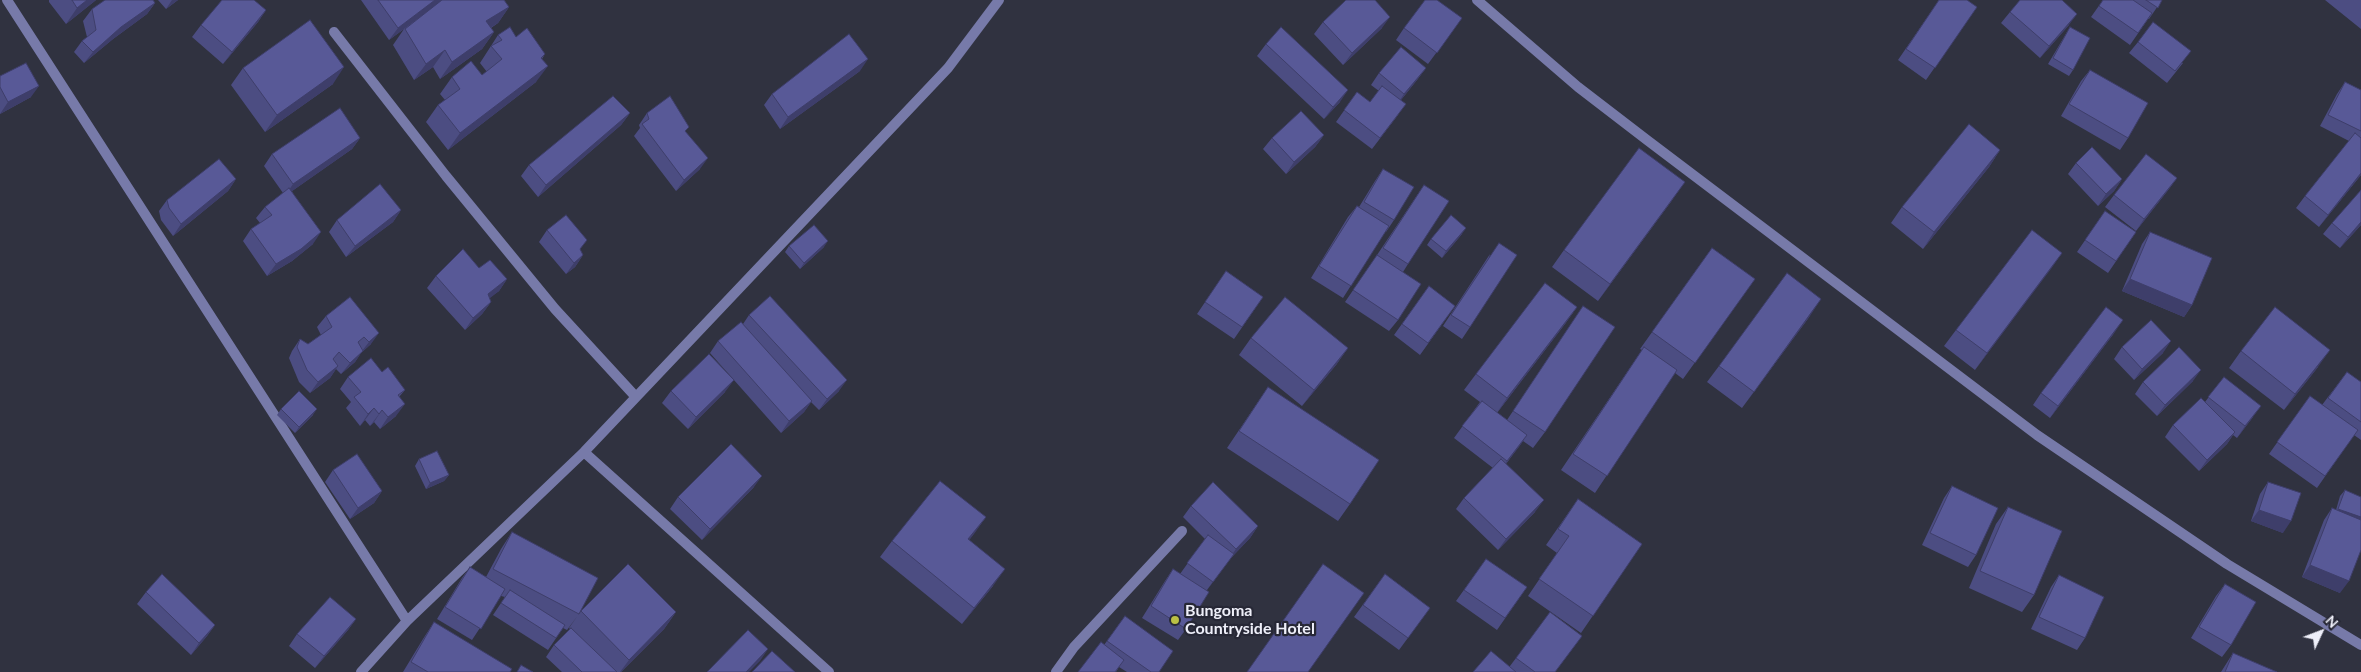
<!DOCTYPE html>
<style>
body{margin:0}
#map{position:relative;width:2361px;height:672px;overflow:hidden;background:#303240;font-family:Lato,sans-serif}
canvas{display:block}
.north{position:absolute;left:2296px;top:607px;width:50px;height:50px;-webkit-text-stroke:4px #272836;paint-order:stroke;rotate:47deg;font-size:14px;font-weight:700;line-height:20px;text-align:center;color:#eeeff9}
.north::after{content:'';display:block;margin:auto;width:18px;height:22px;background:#eeeff9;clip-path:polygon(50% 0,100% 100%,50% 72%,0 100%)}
</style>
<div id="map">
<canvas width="2361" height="672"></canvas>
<div class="north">N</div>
</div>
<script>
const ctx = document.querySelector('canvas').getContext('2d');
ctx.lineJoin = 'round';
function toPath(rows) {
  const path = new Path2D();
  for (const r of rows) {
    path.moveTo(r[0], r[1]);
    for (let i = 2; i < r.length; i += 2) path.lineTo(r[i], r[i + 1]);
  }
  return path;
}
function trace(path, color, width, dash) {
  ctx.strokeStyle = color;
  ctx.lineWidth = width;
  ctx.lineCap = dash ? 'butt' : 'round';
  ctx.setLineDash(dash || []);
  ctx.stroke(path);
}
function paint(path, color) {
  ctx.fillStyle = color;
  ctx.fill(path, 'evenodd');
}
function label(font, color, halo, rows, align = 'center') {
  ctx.font = font + ' Lato,sans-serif';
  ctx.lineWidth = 4.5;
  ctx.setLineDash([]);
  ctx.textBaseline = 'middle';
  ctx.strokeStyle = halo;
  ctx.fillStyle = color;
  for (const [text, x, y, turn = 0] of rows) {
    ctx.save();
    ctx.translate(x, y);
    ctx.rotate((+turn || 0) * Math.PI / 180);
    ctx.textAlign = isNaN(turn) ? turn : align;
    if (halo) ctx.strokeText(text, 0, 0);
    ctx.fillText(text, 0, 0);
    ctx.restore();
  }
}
trace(toPath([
 [7,0,407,621],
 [1477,0,1578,87,1647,140,2037,435,2227,564,2361,645],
 [334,32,446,176,555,309,635,396],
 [584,452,829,672],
 [361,672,407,621,584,452,948,68,999,0],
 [1056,672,1074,647,1182,531]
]), '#777aa9', 10);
paint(toPath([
 [49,0,96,0,66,24,49,2],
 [158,0,178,0,166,9],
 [361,0,504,0,509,7,498,23,491,28,494,32,482,49,440,79,433,67,414,80,393,45,404,29,389,40],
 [1939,0,1977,7,1926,80,1898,60],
 [2103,0,2162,0,2149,19,2148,19,2130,45,2091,17],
 [2325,0,2361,0,2361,29],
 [155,3,147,14,113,39,84,63,74,52,82,41,87,37,83,21,92,9],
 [266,10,258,22,223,64,192,37,201,25],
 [2010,12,2069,25,2040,58,2001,23],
 [1462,18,1428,64,1396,40,1404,28],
 [1323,22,1382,28,1343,65,1314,34],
 [2070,27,2073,70,2069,76,2048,64],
 [498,35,516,37,545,54,542,59,536,82,448,150,426,122,438,105,445,100,440,94,452,77,482,75,487,72,480,63],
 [2138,42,2183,63,2167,83,2129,53],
 [1266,44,1340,102,1324,119,1257,56],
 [243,68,333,84,265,132,231,85],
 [1426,68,1417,80,1401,100,1398,115,1372,149,1336,122,1357,92,1370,102,1379,91,1371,85,1379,73],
 [2090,70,2128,138,2120,150,2061,116,2081,81],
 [860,71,780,129,764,105,772,94],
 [0,76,31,97,0,114],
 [2345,82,2361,90,2361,175,2319,227,2296,208,2305,196,2349,141,2320,126,2337,94],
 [630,113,621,125,538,197,521,176,529,165],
 [647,113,700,169,676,191,634,136,640,128,639,125],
 [1324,135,1315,147,1286,174,1263,149,1272,138],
 [360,138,352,149,292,191,313,244,292,261,267,276,243,241,251,229,260,223,256,218,265,207,283,193,264,166,272,154],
 [2000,150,1989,167,1923,249,1891,223,1902,207],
 [2076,163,2122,179,2114,191,2098,206,2068,174],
 [1383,169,1394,220,1386,232,1385,232,1343,298,1311,278,1348,217,1357,206,1359,207,1375,181],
 [2177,178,2169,189,2136,231,2105,207,2114,195],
 [236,179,228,191,173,236,161,220,159,211,167,200],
 [1424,185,1408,264,1403,272,1398,320,1389,331,1345,302,1377,255],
 [1673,199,1598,301,1552,267,1564,250],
 [401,210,393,222,346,257,329,232,337,220],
 [2105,211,2136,232,2108,273,2077,252],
 [2332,223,2361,225,2340,248,2323,234],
 [547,230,583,255,575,267,566,274,539,242],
 [2150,232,2192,305,2184,317,2122,291,2142,244],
 [1462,234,1442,258,1427,245,1431,239],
 [789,246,824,247,800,269,785,252],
 [1712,248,1755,279,1683,379,1675,373,1595,493,1561,470,1642,350,1640,349],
 [2062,253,1975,370,1944,346,1956,330],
 [1490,254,1470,327,1462,339,1443,326],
 [479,268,507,279,499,291,489,298,491,302,482,314,465,330,427,288,436,276],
 [1226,271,1263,297,1234,339,1197,314],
 [1429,286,1455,306,1420,355,1394,335],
 [350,297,371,344,361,353,355,362,341,374,336,369,330,378,310,393,299,382,289,358,292,351,300,339,308,344,321,335,317,327,326,316],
 [1583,306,1545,432,1533,448,1523,441,1506,464,1535,512,1498,550,1456,509,1464,498,1493,468,1454,438,1480,402,1464,390,1476,374,1577,307,1565,324,1497,413,1507,420],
 [749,315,839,391,819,410,811,402,804,412,781,433,710,353,718,341,743,324],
 [1810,316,1742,408,1707,382,1719,366],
 [2115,332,2050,418,2033,405,2041,393],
 [1251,338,1348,348,1336,365,1302,406,1239,355],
 [2122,347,2163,353,2134,380,2114,359],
 [2241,351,2318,367,2284,410,2229,368],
 [382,372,405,390,399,397,396,416,380,429,374,422,370,426,365,420,360,426,346,408,351,402,340,389,348,377],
 [2347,372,2361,382,2361,440,2354,435,2317,488,2269,454,2310,396,2322,405],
 [2224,377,2253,417,2237,438,2233,435,2227,444,2199,471,2165,437,2173,425,2205,402],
 [2193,381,2157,416,2135,394,2143,382],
 [1268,387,1350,504,1338,521,1227,448],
 [671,391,725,392,688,429,662,403],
 [281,409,313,415,295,433,277,415],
 [419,459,449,475,444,481,426,489,415,466],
 [333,470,382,491,374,503,350,519,325,482],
 [2268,482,2283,533,2251,521,2260,494],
 [1952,486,1976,555,1968,567,1922,545,1944,498],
 [754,487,702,540,670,509,678,497],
 [2345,490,2340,593,2302,577,2324,520,2332,508,2336,510,2340,496],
 [1578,499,1642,544,1581,633,1528,596,1557,553,1546,545],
 [1191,506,1258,526,1250,538,1230,559,1207,590,1186,629,1178,640,1142,618,1165,581,1173,569,1180,574,1205,539,1183,517],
 [2008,507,2034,595,2022,612,1969,588,1996,524],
 [986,517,969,540,993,586,962,624,880,557,892,541],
 [512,532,579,614,567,630,563,628,548,650,493,615,505,597,501,596,472,640,437,619,462,578,470,567,486,577,501,549],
 [1486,559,1527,587,1497,630,1456,601],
 [1385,574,1430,608,1399,650,1354,617],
 [2059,575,2085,638,2077,650,2031,629,2051,587],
 [2225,584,2231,645,2222,657,2191,638,2216,596],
 [146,592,215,625,207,636,191,655,137,604],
 [581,611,676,612,664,629,621,672,562,672,546,657,554,645,570,629,569,628],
 [1125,616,1159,672,1127,672,1119,667,1116,672,1078,672,1104,645],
 [356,619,348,630,315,668,289,646,297,634],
 [434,622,510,672,403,672,423,639],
 [1582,636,1555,672,1473,672,1510,666,1516,658],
 [2233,653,2277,672,2221,672]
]), '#4c4d82');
paint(toPath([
 [87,0,96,0,66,24,77,8],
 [172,0,178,0,166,9],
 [435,0,443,0,389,40,398,28],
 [155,3,147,14,113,39,84,63,93,52,121,27],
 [509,7,498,23,474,38,486,21],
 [266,10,258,22,223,64,232,52],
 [2077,14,2069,25,2040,58,2049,46],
 [1390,17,1382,28,1343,65,1352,53],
 [494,32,482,49,440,79,452,62],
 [445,50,433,67,414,80,426,64],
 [868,59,860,71,780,129,788,117],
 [548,66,536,82,448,150,460,133],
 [344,67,333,84,265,132,277,115],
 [1426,68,1417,80,1396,106,1404,94],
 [39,86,31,97,0,114,8,102],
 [1348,90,1340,102,1324,119,1333,107],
 [630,113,621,125,538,197,546,185],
 [1324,135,1315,147,1286,174,1294,162],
 [360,138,352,149,285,196,293,184],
 [2000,150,1989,167,1923,249,1934,232],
 [708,158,700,169,676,191,684,180],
 [2361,173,2361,175,2319,227,2328,215],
 [2177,178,2169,189,2136,231,2144,219],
 [236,179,228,191,173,236,181,224],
 [2122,179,2114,191,2098,206,2106,194],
 [1685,182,1673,199,1598,301,1610,284],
 [401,210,393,222,346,257,355,246],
 [2361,222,2361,225,2340,248,2348,237],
 [1466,228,1462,234,1442,258,1446,251],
 [321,232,313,244,292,261,267,276,276,264],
 [828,241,824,247,800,269,804,263],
 [2062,253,2051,269,1975,370,1987,353],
 [583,255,575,267,566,274,574,263],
 [507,279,499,291,480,306,488,294],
 [2130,279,2192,305,2184,317,2122,291],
 [1821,299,1810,316,1742,408,1754,392],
 [491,302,482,314,465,330,473,318],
 [1577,307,1565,324,1496,414,1507,398],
 [2123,320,2115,332,2050,418,2058,406],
 [379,333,371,344,361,353,355,362,341,374,350,363,362,351,369,342],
 [2171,341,2163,353,2134,380,2142,369],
 [1348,348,1336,365,1302,406,1314,390],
 [2330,350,2318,367,2284,410,2295,394],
 [338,366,330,378,310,393,318,382],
 [2201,370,2193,381,2157,416,2165,405],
 [734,380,725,392,688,429,696,417],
 [847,380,839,391,819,410,827,399],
 [812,401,804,412,781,433,789,421],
 [405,404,396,416,380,429,388,417],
 [2261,406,2253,417,2237,438,2245,426],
 [374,408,365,420,360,426,368,414],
 [317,409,313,415,295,433,299,427],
 [382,410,374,422,370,426],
 [2235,432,2227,444,2199,471,2207,460],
 [1527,435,1519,447,1499,472,1507,461],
 [449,475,444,481,426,489,430,483],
 [762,476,754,487,702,540,710,529],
 [382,491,374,503,350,519,358,508],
 [1544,500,1535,512,1498,550,1506,539],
 [2338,509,2361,517,2361,525,2334,515],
 [2259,510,2291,521,2283,533,2251,521],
 [986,517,974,534,957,556,968,539],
 [1258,526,1250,538,1230,559,1205,593,1236,549],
 [2310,565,2349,581,2340,593,2302,577],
 [1005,569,993,586,962,624,974,608],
 [676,612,664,629,621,672,620,672,629,660],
 [356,619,348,630,315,668,324,656],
 [215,625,207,636,191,655,199,643],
 [768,649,760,661,749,672,746,672]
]), '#3e3e6a');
const building = toPath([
 [72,0,87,0,77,8,72,0],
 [105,0,153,0,155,3,121,27,93,52,82,41,96,30,92,9,105,0],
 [222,0,254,0,266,10,232,52,201,25,222,0],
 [378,0,435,0,398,28,378,0],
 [442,0,504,0,509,7,486,21,494,32,452,62,445,50,426,64,405,29,442,0],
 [1346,0,1375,0,1390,17,1352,53,1323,22,1346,0],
 [1425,0,1437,0,1462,18,1437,53,1404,28,1425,0],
 [1939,0,1967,0,1977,7,1935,68,1906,49,1939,0],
 [2020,0,2062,0,2077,14,2049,46,2010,12,2020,0],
 [2103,0,2133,0,2152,13,2138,33,2099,6,2103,0],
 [2146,0,2162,0,2158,8,2146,0],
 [310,20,344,67,277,115,243,68,310,20],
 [2153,22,2191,51,2175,71,2138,42,2153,22],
 [510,27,516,37,527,28,545,54,541,58,548,66,460,133,438,105,460,89,452,77,471,61,482,75,502,59,491,46,502,40,498,35,510,27],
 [1281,27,1348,90,1333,107,1266,44,1281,27],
 [2070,27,2090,38,2073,70,2053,58,2070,27],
 [849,34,868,59,788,117,772,94,849,34],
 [1401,47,1426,68,1404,94,1379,73,1401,47],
 [26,63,39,86,8,102,0,87,0,76,26,63],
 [2090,70,2148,103,2128,138,2069,104,2090,70],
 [2345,82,2361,90,2361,131,2328,115,2345,82],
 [1382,86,1406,104,1380,138,1344,110,1357,92,1370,102,1382,86],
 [613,96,630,113,546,185,529,165,613,96],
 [670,96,689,127,685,131,708,158,684,180,642,124,649,119,647,113,670,96],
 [340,108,360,138,293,184,272,154,340,108],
 [1301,111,1324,135,1294,162,1272,138,1301,111],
 [1969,124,2000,150,1934,232,1902,207,1969,124],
 [2355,133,2361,138,2361,173,2328,215,2305,196,2355,133],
 [2092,147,2122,179,2106,194,2076,163,2092,147],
 [1639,148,1685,182,1610,284,1564,250,1639,148],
 [2146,154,2177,178,2144,219,2114,195,2146,154],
 [219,159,236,179,181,224,169,208,167,200,219,159],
 [1383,169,1414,187,1394,220,1364,202,1383,169],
 [380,184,401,210,355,246,337,220,380,184],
 [1424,185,1449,201,1408,264,1383,248,1424,185],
 [289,188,321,232,301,249,276,264,251,229,272,215,265,207,289,188],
 [2361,190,2361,222,2348,237,2332,223,2361,190],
 [1357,206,1389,226,1351,286,1319,266,1357,206],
 [2105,211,2136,232,2116,261,2085,240,2105,211],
 [566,215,587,240,580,249,583,255,574,263,547,230,566,215],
 [1451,215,1466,228,1446,251,1431,239,1451,215],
 [814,225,828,241,804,263,789,246,814,225],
 [2032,230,2062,253,1987,353,1956,330,2032,230],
 [2150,232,2212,258,2192,305,2130,279,2150,232],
 [1499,243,1517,255,1470,327,1451,315,1499,243],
 [1712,248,1755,279,1695,363,1652,332,1712,248],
 [463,249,479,268,490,260,507,279,488,294,491,302,473,318,436,276,463,249],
 [1377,255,1421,284,1398,320,1353,290,1377,255],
 [1226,271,1263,297,1242,327,1205,302,1226,271],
 [1787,273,1821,299,1754,392,1719,366,1787,273],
 [1545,283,1577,307,1507,398,1476,374,1545,283],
 [1429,286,1455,306,1428,343,1402,324,1429,286],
 [770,296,847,380,827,399,749,315,770,296],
 [350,297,379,333,369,342,364,337,358,342,363,351,350,363,339,352,333,359,338,366,318,382,307,370,297,347,300,339,308,344,332,327,326,316,350,297],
 [1285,297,1348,348,1314,390,1251,338,1285,297],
 [1583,306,1615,327,1545,432,1513,411,1583,306],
 [2106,307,2123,320,2058,406,2041,393,2106,307],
 [2275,307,2330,350,2295,394,2241,351,2275,307],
 [2151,320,2171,341,2142,369,2122,347,2151,320],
 [741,322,812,401,789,421,718,341,741,322],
 [1644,347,1677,370,1607,476,1573,454,1644,347],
 [2179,347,2201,370,2165,405,2143,382,2179,347],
 [709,354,734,380,696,417,671,391,709,354],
 [371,358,382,372,388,367,405,390,398,395,405,404,388,417,382,410,379,414,374,408,368,414,354,397,361,392,348,377,371,358],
 [2347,372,2361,382,2361,422,2328,398,2347,372],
 [2224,377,2261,406,2245,426,2208,397,2224,377],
 [1268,387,1379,460,1350,504,1239,431,1268,387],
 [299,391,317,409,299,427,281,409,299,391],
 [2310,396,2358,430,2325,476,2277,442,2310,396],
 [2201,398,2235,432,2207,460,2173,425,2201,398],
 [1482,401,1527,435,1507,461,1462,426,1482,401],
 [731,444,762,476,710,529,678,497,731,444],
 [437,451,449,475,430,483,419,459,437,451],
 [357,454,382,491,358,508,333,470,357,454],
 [1501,459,1544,500,1506,539,1464,498,1501,459],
 [940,481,986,517,968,539,1005,569,974,608,892,541,940,481],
 [1213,482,1258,526,1236,549,1191,506,1213,482],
 [2268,482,2301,493,2291,521,2259,510,2268,482],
 [1952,486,1998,508,1976,555,1930,533,1952,486],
 [2345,490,2361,497,2361,517,2338,509,2345,490],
 [1578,499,1642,544,1593,616,1539,579,1569,536,1558,529,1578,499],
 [2008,507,2062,531,2034,595,1980,571,2008,507],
 [2332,508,2361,520,2361,550,2349,581,2310,565,2332,508],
 [512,532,598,578,579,614,493,569,512,532],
 [1208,535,1234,554,1213,582,1187,563,1208,535],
 [1486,559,1527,587,1505,618,1464,590,1486,559],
 [628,564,676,612,629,660,581,611,628,564],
 [1323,564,1364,593,1308,672,1247,672,1323,564],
 [470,567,505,589,481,629,445,607,470,567],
 [1173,569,1209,592,1186,629,1151,606,1173,569],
 [162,574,215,625,199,643,146,592,162,574],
 [1385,574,1430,608,1408,638,1363,605,1385,574],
 [2059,575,2104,597,2085,638,2039,617,2059,575],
 [2225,584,2256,602,2231,645,2199,627,2225,584],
 [510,590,565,625,556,638,501,603,510,590],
 [330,597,356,619,324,656,297,634,330,597],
 [1550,612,1582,636,1555,672,1535,672,1516,658,1550,612],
 [1125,616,1173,651,1159,672,1151,672,1107,641,1125,616],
 [434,622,512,669,510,672,428,672,411,662,434,622],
 [571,628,617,672,582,672,554,645,571,628],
 [748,630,768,649,746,672,707,672,748,630],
 [1101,642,1124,660,1115,672,1078,672,1101,642],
 [772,651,795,672,752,672,772,651],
 [1491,651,1516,672,1473,672,1491,651],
 [2233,653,2277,672,2225,672,2233,653],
 [521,665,533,672,517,672,521,665]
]);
paint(building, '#585997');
trace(building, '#3e3e6a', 1);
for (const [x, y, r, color] of [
 [1175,620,5,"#bbc044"]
]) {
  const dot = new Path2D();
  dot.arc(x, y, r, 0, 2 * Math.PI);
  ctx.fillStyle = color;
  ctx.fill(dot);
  trace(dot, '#272836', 2);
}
label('bold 16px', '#eeeff9', '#272836', [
 ["Bungoma",1185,611],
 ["Countryside Hotel",1185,629]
], 'left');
</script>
